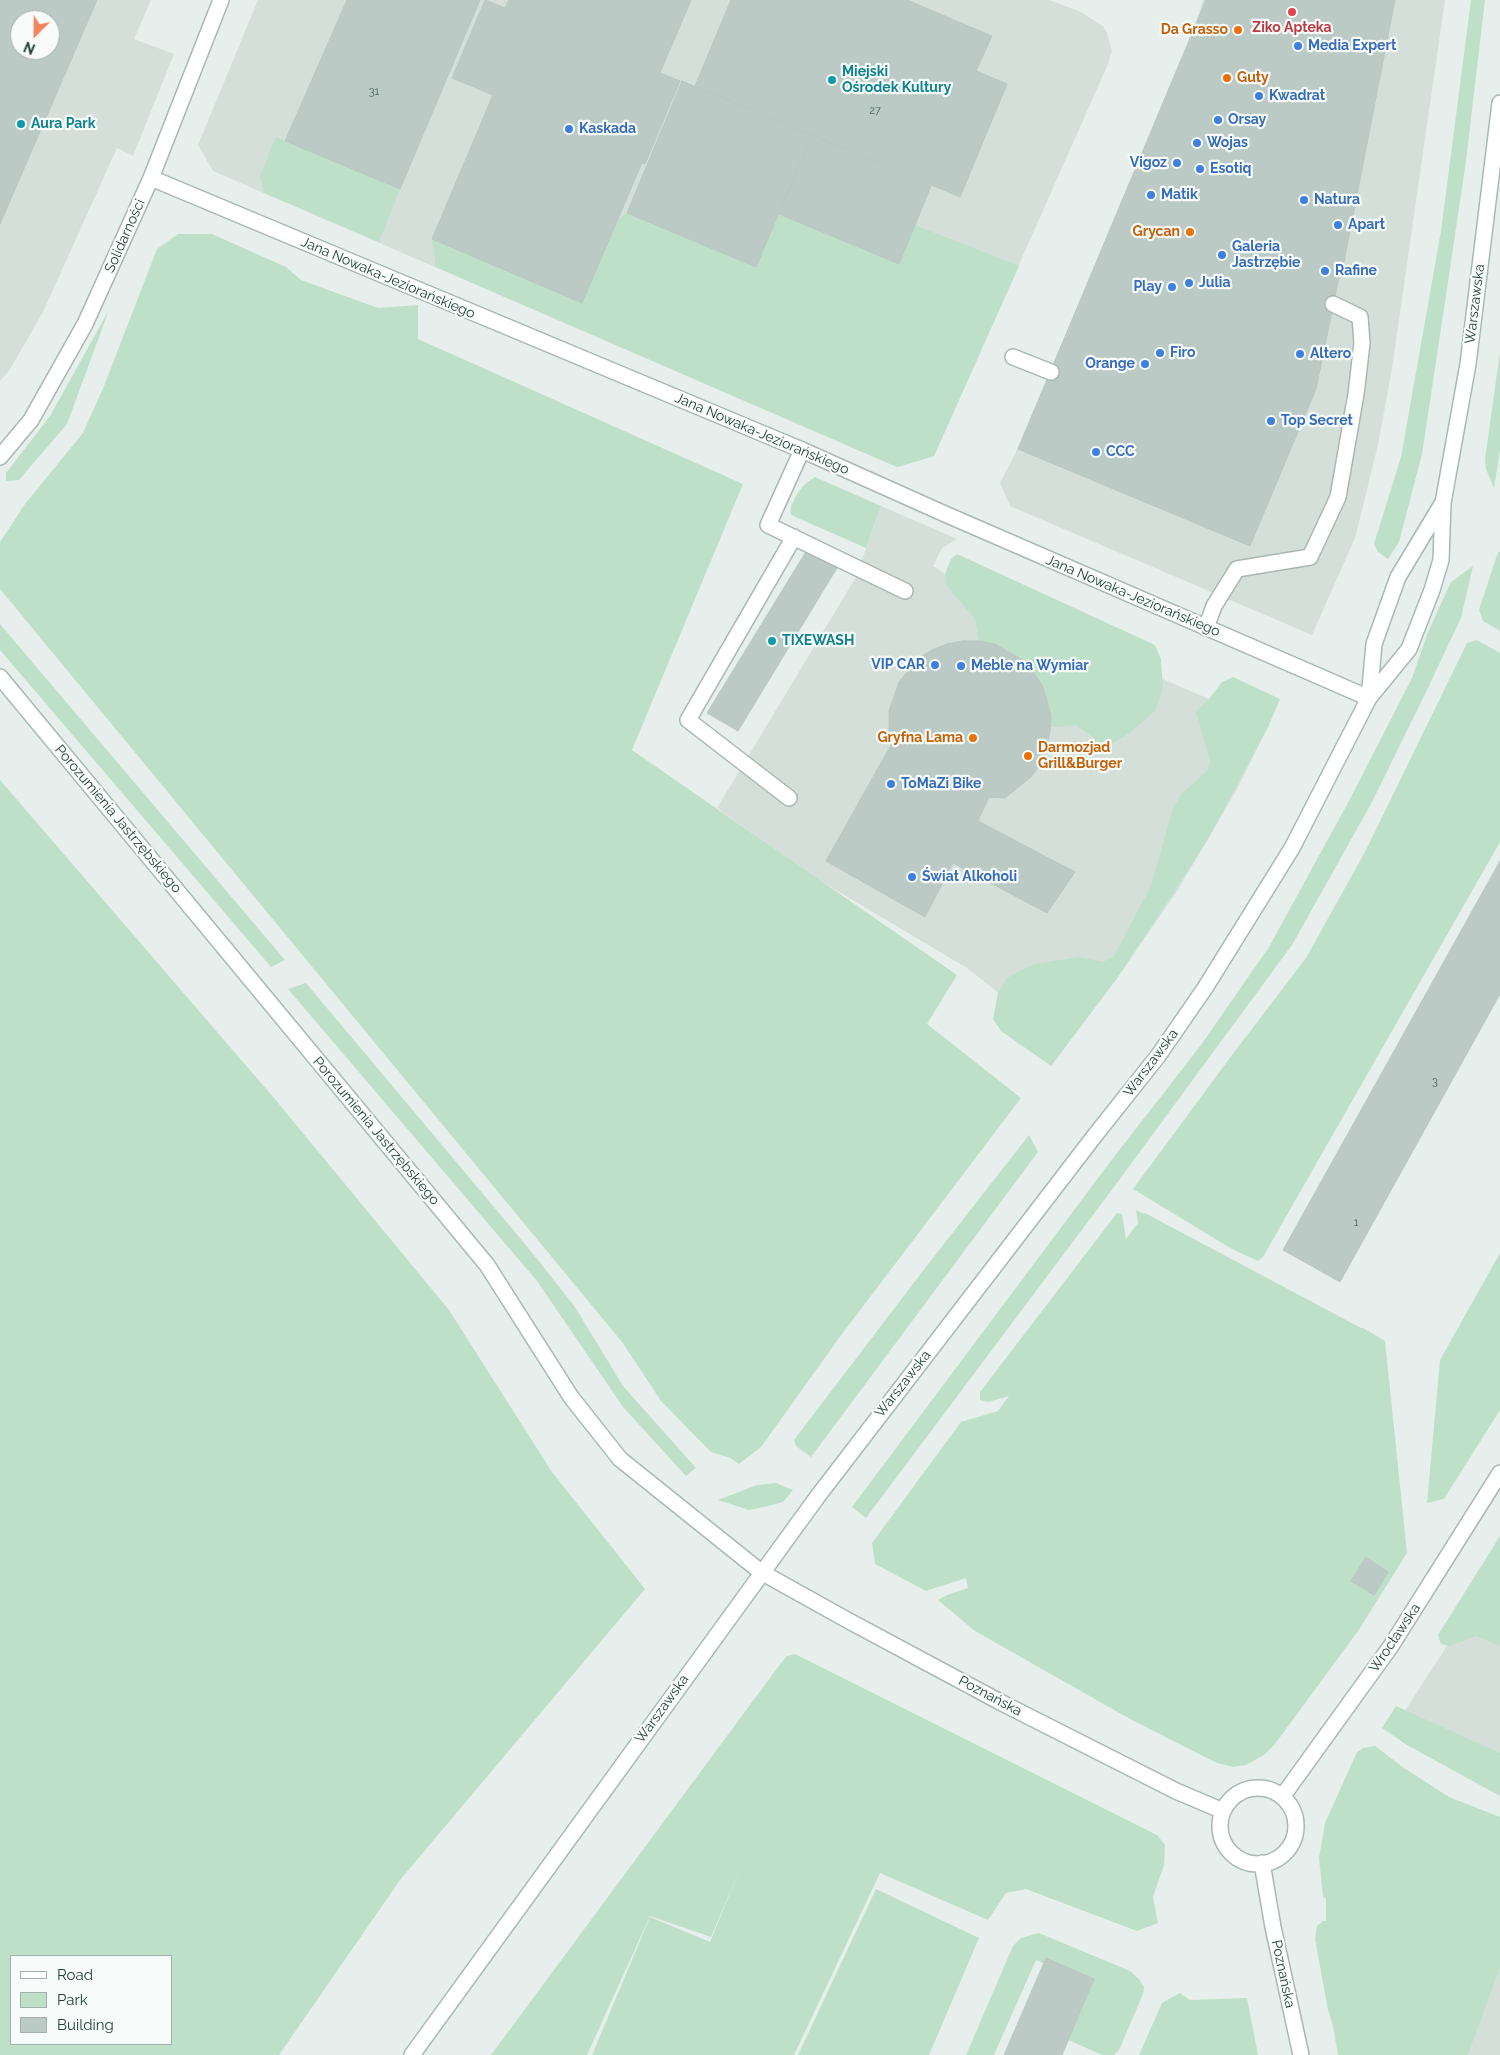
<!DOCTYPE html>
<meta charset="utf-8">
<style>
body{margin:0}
#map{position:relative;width:1500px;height:2055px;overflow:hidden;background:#e6efeb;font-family:Raleway,sans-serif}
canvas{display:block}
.legend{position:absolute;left:10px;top:1955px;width:162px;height:90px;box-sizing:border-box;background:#f7fbf9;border:1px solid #a3b1ad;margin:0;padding:6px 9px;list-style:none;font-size:15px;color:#24423a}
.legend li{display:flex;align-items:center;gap:10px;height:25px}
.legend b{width:25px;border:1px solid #a3b1ad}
.north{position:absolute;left:10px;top:10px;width:50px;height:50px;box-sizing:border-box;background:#f7fbf9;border:1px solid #a3b1ad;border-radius:50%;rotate:203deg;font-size:14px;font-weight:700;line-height:20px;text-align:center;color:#24423a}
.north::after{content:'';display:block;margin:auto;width:18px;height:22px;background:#f4845f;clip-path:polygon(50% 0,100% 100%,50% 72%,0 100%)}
</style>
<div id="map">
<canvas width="1500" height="2055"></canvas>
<ul class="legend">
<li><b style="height:6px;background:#fff"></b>Road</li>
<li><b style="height:14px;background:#bfe0c8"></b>Park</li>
<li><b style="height:14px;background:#bbcac4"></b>Building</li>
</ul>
<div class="north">N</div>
</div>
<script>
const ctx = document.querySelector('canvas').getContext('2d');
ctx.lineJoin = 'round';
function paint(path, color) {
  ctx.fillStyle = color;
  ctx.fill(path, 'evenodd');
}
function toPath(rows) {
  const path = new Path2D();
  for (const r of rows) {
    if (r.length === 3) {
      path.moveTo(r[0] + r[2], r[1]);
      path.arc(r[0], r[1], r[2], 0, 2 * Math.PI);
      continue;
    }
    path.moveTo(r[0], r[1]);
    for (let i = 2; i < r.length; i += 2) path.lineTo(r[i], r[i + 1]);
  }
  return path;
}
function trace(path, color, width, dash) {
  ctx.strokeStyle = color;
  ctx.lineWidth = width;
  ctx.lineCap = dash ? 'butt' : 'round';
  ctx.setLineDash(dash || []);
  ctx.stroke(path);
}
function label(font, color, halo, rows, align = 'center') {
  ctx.font = font + ' Raleway,sans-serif';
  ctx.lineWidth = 4.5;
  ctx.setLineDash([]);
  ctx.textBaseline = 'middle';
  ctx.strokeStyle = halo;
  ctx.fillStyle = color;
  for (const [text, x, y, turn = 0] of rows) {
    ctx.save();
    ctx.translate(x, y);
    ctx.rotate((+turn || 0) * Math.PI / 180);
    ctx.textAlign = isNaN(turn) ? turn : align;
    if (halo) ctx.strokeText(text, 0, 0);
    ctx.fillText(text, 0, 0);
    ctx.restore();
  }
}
paint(toPath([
 [0,0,151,0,134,39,174,54,133,156,117,148,43,312,9,371,0,381],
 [20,20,50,20,50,50,20,50],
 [258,0,1049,0,1079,11,1103,26,1107,33,1112,51,1108,64,934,456,897,467,213,171,198,145],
 [1203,0,1445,0,1392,368,1378,445,1355,538,1312,635,1010,506,1000,483,1015,454,1190,40],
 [881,506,957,539,942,548,933,566,945,574,948,586,1269,725,1236,791,1179,888,1118,977,1051,1066,1004,997,967,968,814,877,717,808,856,577],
 [1500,1564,1500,1785,1397,1723],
 [1500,1967,1500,2055,1468,2055]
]), '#d4dfda');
paint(toPath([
 [1471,0,1485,0,1466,161,1444,309,1422,454,1399,542,1388,559,1378,552,1374,544,1401,457,1441,231],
 [276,137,400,189,379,242,264,193,260,176],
 [627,213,756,267,779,214,898,264,915,225,1019,266,934,456,897,467,436,267,432,239,582,303,618,220],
 [178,234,212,234,286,267,301,280,378,308,418,305,418,339,743,484,632,750,957,975,927,1024,1021,1098,839,1338,761,1447,739,1464,730,1458,711,1452,661,1401,622,1342,0,589,0,542,25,504,83,433,104,386,157,249],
 [109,310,67,424,19,480,6,481,6,473,50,416],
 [1500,352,1500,450,1494,488,1486,469,1485,459],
 [815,477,881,506,866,548,791,515,791,506,797,494,804,485],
 [1498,552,1500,552,1500,631,1483,621,1479,610],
 [957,554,1155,645,1161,659,1163,689,1155,711,1131,732,1100,751,1093,737,1077,726,1050,727,1051,716,1045,694,1033,672,1009,651,995,644,979,641,975,619,947,586,945,574,951,559],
 [1473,566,1461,618,1425,694,1371,804,1292,945,1114,1187,866,1518,852,1507,1110,1162,1201,1045,1269,947,1350,799,1412,678,1428,632,1451,582],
 [0,624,285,960,271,967,0,650],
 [1477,640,1500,653,1500,842,1263,1257,1258,1261,1232,1249,1133,1189,1229,1059,1306,958,1366,850,1467,643],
 [1233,677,1280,699,1269,725,1207,841,1118,977,1051,1066,1001,1031,993,1019,998,993,1007,978,1034,964,1079,957,1103,962,1114,956,1151,886,1173,808,1183,792,1207,771,1210,762,1196,711,1209,699,1222,682],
 [0,780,274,1098,449,1310,552,1472,645,1589,400,1880,279,2055,0,2055],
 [11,1956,171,1956,171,2044,11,2044],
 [306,983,530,1250,575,1307,623,1386,696,1468,686,1476,623,1407,537,1281,288,989],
 [1029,1135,1038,1152,811,1457,796,1446,794,1440,922,1272],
 [1136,1210,1144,1214,1145,1213,1361,1328,1363,1328,1385,1341,1407,1553,1358,1631,1275,1744,1264,1755,1246,1765,1233,1767,1217,1763,1130,1719,975,1631,938,1600,947,1595,968,1588,966,1578,926,1591,875,1564,872,1543,961,1422,998,1411,1009,1396,988,1402,980,1400,980,1392,1117,1213,1122,1214,1126,1239,1138,1223],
 [1500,1253,1500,1410,1444,1499,1427,1503,1440,1360],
 [776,1483,793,1490,783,1502,768,1506,749,1510,718,1500,757,1485],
 [1500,1536,1500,1646,1476,1636,1449,1646,1441,1644,1438,1635],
 [795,1654,1157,1835,1165,1845,1164,1865,1153,1897,1158,1923,1137,1931,1026,1889,1006,1893,988,1920,880,1873,794,2055,592,2055,650,1917,710,1942,740,1869,711,1937,650,1916,587,2055,491,2055,781,1663,787,1656],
 [1396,1706,1500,1753,1500,1796,1407,1745,1382,1728],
 [1375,1746,1404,1768,1449,1797,1500,1817,1500,1968,1468,2055,1338,2055,1333,2026,1328,2010,1315,1939,1317,1926,1323,1921,1326,1921,1326,1899,1323,1896,1319,1858,1325,1823,1357,1752,1363,1748],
 [876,1889,979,1938,929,2055,798,2055],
 [1039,1933,1130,1971,1139,1979,1144,1987,1143,1994,1119,2050,1114,2055,1102,2055,1064,2038,1088,1983,1036,1960,994,2055,966,2055,1013,1946,1021,1938],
 [1180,1993,1190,2000,1247,1998,1258,2055,1139,2055,1162,2003]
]), '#bfe0c8');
const building = toPath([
 [0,0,97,0,0,224,0,0],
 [20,20,50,20,50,50,20,50,20,20],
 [347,0,480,0,400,189,285,141,347,0],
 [485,0,505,8,509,0,691,0,660,73,680,81,645,164,642,163,582,303,432,239,493,95,452,78,485,0],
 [731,0,907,0,992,36,976,71,1007,84,960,197,695,86,731,0],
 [1206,0,1395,0,1341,277,1339,277,1316,389,1250,546,1018,449,1206,0],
 [682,81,812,135,756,267,627,213,682,81],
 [812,135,931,186,899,264,779,214,812,135],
 [807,550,837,568,738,731,707,713,807,550],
 [963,641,979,641,995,644,1022,660,1033,672,1042,685,1047,700,1051,716,1050,731,1047,747,1041,763,1032,776,1005,798,989,797,978,821,1075,872,1047,913,953,863,925,917,826,861,891,745,889,729,889,711,899,682,919,658,932,650,947,644,963,641],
 [1500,861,1500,994,1340,1282,1283,1250,1500,861],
 [1366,1557,1388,1572,1374,1595,1351,1581,1366,1557],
 [1046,1958,1094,1979,1062,2055,1004,2055,1046,1958]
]);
paint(building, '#bbcac4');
trace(building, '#b8c9c2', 1);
const lane = toPath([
 [1013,357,1051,372],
 [802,450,768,525,905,591],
 [1206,628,1214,606,1237,569,1310,557,1338,497,1356,394,1362,343,1360,317,1333,304],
 [789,798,688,720,794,537]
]);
const street = toPath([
 [151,178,802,450,945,514,1369,698],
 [0,457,31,420,85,324,151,178,221,0],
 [761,1572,849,1621,1002,1703,1176,1791,1223,1811],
 [1258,1826,38],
 [1282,1797,1391,1646,1500,1473],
 [1262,1863,1273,1927,1301,2055]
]);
const secondary = toPath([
 [0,677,487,1265,571,1397,620,1459,761,1572],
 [1369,698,1374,644,1398,577,1442,504],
 [412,2055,818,1496,1096,1134,1158,1056,1205,988,1292,848,1369,698,1409,649,1432,590,1441,560,1443,503,1468,364,1500,103]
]);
trace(lane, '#a8b8b2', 18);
trace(street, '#a8b8b2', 18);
trace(secondary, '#a4bbb3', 18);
trace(lane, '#fff', 15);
trace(street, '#fff', 15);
trace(secondary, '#fff', 15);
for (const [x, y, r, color] of [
 [1292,12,5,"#e0444e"],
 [1238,30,5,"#e8710a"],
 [1298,46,5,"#3f7fe0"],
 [1227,78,5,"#e8710a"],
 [832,80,5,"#0f9aa8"],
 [1259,96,5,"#3f7fe0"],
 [1218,120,5,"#3f7fe0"],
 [21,124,5,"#0f9aa8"],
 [569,129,5,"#3f7fe0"],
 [1197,143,5,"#3f7fe0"],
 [1177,163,5,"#3f7fe0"],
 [1200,169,5,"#3f7fe0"],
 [1151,195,5,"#3f7fe0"],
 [1304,200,5,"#3f7fe0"],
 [1338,225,5,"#3f7fe0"],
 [1190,232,5,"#e8710a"],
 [1222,255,5,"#3f7fe0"],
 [1325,271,5,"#3f7fe0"],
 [1189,283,5,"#3f7fe0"],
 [1172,287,5,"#3f7fe0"],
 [1160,353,5,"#3f7fe0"],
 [1300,354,5,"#3f7fe0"],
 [1145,364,5,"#3f7fe0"],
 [1271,421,5,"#3f7fe0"],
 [1096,452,5,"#3f7fe0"],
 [772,641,5,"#0f9aa8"],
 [935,665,5,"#3f7fe0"],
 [961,666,5,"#3f7fe0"],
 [973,738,5,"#e8710a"],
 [1028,756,5,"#e8710a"],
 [891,784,5,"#3f7fe0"],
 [912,877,5,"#3f7fe0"]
]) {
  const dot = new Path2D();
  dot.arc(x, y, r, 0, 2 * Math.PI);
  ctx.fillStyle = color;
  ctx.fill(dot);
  trace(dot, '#f7fbf9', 2);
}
label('11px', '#4a645c', null, [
 ["31",374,92],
 ["27",875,111],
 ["3",1435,1082],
 ["1",1356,1223]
]);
label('bold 14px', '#be3a42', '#f7fbf9', [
 ["Ziko Apteka",1292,28]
]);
label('bold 14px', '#c56008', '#f7fbf9', [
 ["Da Grasso",1228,30],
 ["Guty",1237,78,"left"],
 ["Grycan",1180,232],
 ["Gryfna Lama",963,738],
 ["Darmozjad",1038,748,"left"],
 ["Grill&Burger",1038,764,"left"]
], 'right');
label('bold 14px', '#366cbe', '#f7fbf9', [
 ["Media Expert",1308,46],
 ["Kwadrat",1269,96],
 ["Orsay",1228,120],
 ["Kaskada",579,129],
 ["Wojas",1207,143],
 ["Vigoz",1167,163,"right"],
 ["Esotiq",1210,169],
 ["Matik",1161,195],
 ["Natura",1314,200],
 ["Apart",1348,225],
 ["Galeria",1232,247],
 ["Jastrzębie",1232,263],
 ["Rafine",1335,271],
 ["Julia",1199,283],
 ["Play",1162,287,"right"],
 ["Firo",1170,353],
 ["Altero",1310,354],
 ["Orange",1135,364,"right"],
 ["Top Secret",1281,421],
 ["CCC",1106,452],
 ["VIP CAR",925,665,"right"],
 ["Meble na Wymiar",971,666],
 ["ToMaZi Bike",901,784],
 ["Świat Alkoholi",922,877]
], 'left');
label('bold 14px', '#0d838f', '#f7fbf9', [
 ["Miejski",842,72],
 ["Ośrodek Kultury",842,88],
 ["Aura Park",31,124],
 ["TIXEWASH",782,641]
], 'left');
label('14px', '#24423a', '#f7fbf9', [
 ["Solidarności",125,236,-66],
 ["Jana Nowaka-Jeziorańskiego",388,278,23],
 ["Warszawska",1475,304,-83],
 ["Jana Nowaka-Jeziorańskiego",762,434,23],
 ["Jana Nowaka-Jeziorańskiego",1133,596,23],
 ["Porozumienia Jastrzębskiego",118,819,50],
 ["Warszawska",1151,1063,-53],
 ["Porozumienia Jastrzębskiego",376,1131,50],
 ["Warszawska",903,1384,-52],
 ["Wrocławska",1395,1638,-56],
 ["Poznańska",990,1696,28],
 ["Warszawska",662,1709,-54],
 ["Poznańska",1283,1974,78]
]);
</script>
